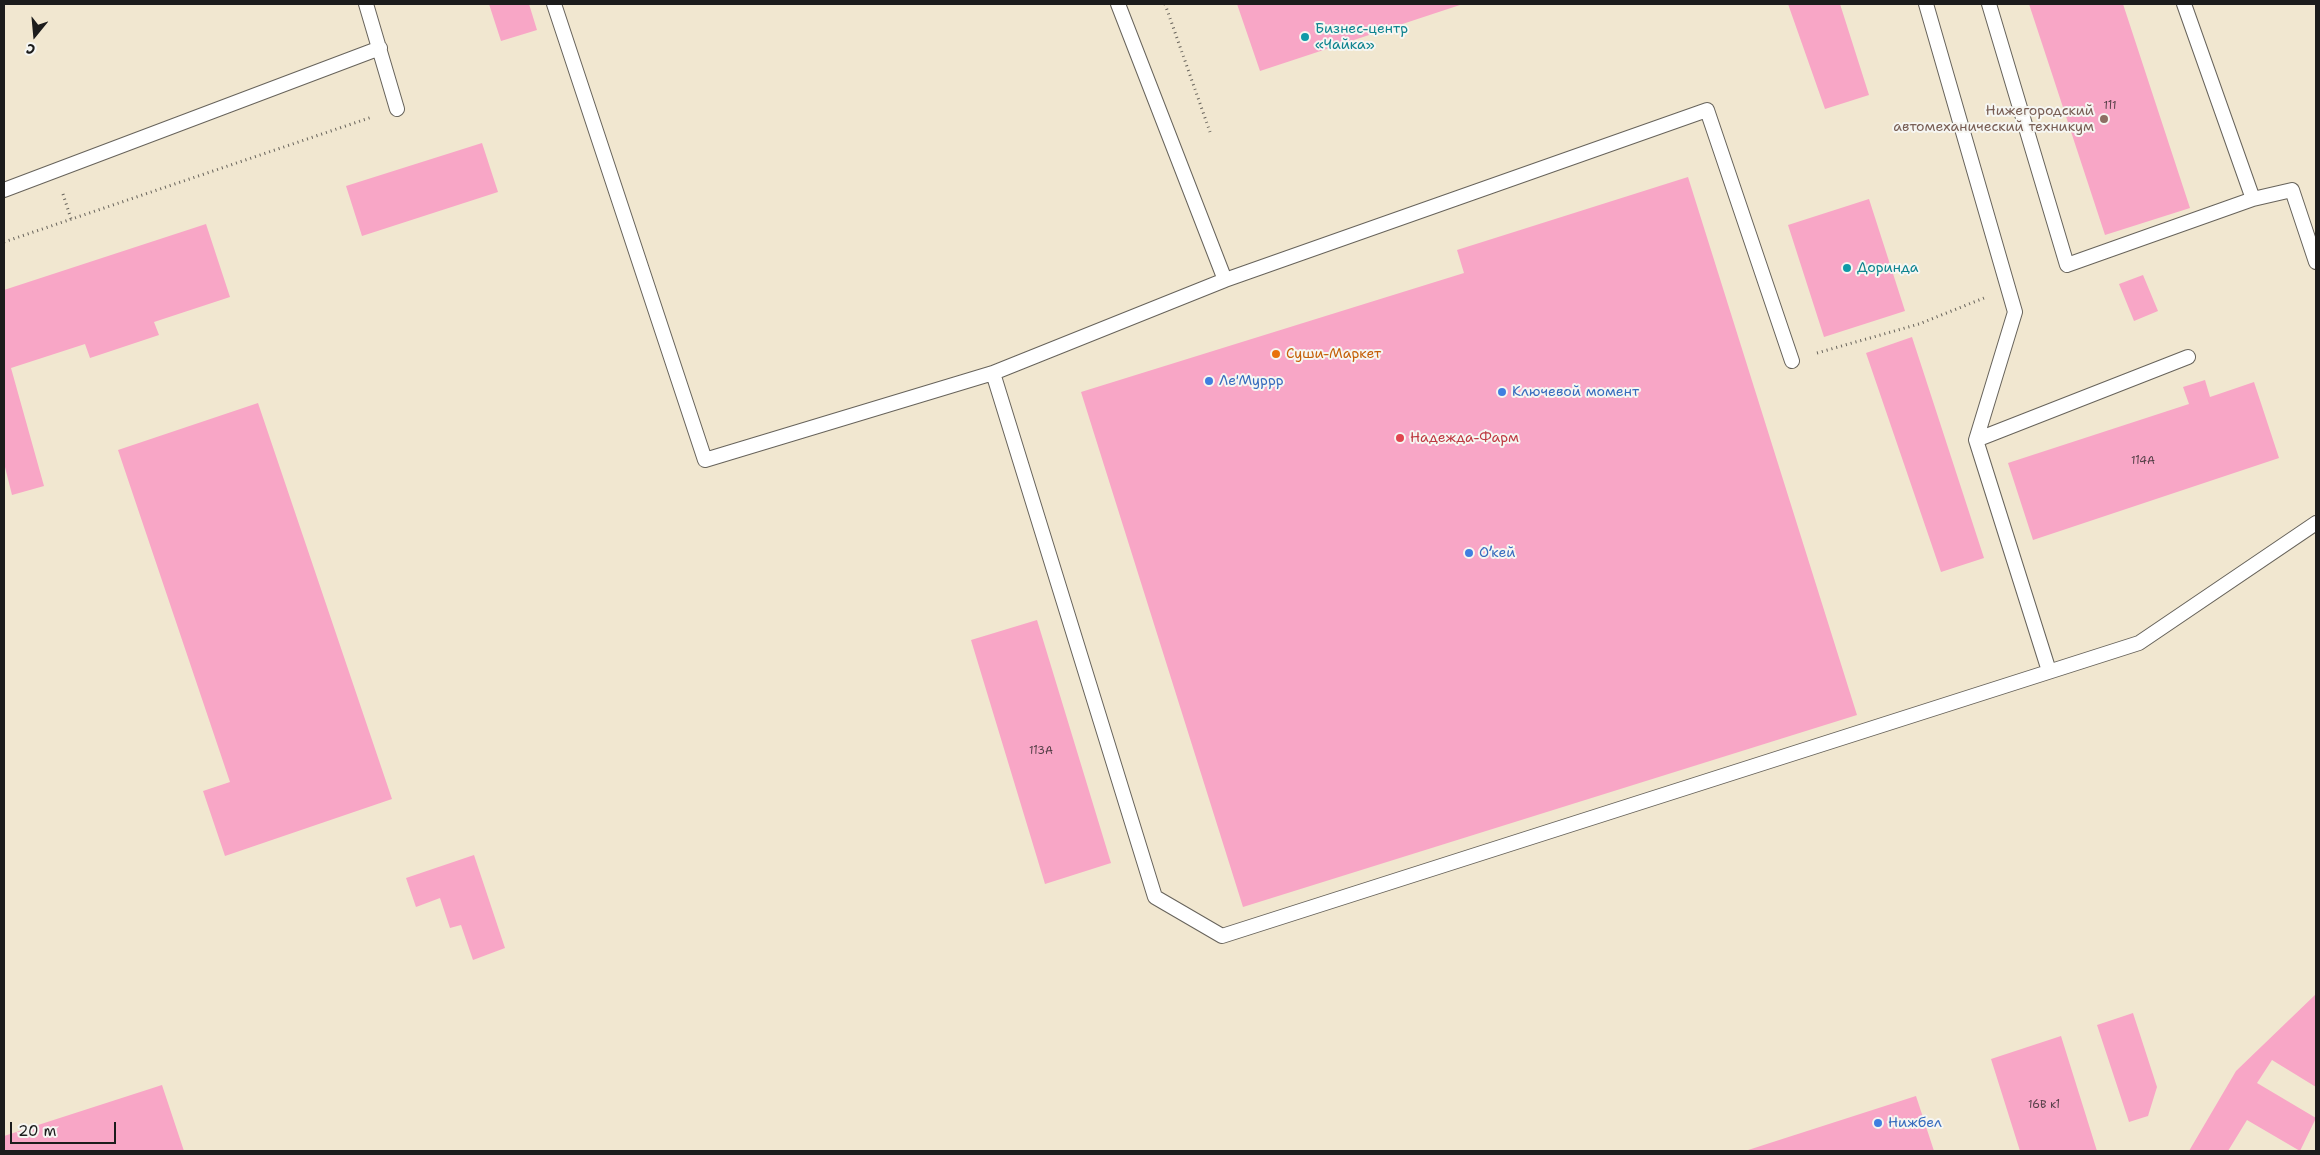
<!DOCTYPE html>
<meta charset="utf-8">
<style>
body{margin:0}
#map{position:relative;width:2320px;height:1155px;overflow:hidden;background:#f1e7d0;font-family:"Shantell Sans",sans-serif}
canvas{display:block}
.frame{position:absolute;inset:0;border:5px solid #1c1c1c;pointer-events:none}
.north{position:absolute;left:10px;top:10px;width:50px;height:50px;-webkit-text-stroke:4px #f6f6f2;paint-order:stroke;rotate:197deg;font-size:14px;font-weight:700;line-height:20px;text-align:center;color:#1c1c1c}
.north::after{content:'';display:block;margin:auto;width:18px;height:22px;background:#1c1c1c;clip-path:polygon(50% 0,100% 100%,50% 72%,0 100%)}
.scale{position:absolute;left:10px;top:1122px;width:106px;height:22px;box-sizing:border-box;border:2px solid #1c1c1c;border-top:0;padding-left:6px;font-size:15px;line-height:18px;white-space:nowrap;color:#1c1c1c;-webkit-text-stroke:4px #f6f6f2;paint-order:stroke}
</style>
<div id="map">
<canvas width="2320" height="1155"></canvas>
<div class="frame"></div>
<div class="north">С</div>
<div class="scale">20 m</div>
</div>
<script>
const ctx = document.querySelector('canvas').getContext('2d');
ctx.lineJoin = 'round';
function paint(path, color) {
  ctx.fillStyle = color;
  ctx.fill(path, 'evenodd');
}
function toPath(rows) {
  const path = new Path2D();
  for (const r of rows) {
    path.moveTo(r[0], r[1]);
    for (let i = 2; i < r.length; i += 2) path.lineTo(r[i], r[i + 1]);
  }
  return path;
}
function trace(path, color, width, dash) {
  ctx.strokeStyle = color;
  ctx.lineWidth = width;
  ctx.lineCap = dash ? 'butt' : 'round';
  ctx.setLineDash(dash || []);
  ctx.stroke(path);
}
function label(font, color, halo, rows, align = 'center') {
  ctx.font = font + ' "Shantell Sans",sans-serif';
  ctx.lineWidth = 4;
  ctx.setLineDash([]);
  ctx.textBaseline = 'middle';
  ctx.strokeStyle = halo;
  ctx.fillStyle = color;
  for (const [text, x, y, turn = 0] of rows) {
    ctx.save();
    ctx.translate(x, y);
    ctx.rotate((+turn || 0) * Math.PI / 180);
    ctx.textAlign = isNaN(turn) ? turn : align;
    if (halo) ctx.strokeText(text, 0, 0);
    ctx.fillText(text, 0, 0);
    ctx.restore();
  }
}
paint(toPath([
 [489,4,529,4,537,30,501,41],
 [1237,4,1463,4,1260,71],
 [1788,4,1840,4,1869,95,1825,109],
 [2029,4,2123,4,2190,208,2105,235],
 [482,143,498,192,362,236,346,186],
 [1688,177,1857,715,1243,907,1081,392,1464,273,1457,250],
 [1869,199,1905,311,1824,337,1788,225],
 [206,224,230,297,154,322,159,335,90,358,85,344,11,368,44,486,12,495,4,463,4,290],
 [2143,275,2158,311,2134,321,2119,284],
 [1912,337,1984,558,1941,572,1866,353],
 [2205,380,2210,397,2254,382,2279,458,2033,540,2008,463,2189,404,2183,387],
 [258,403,392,799,225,856,203,791,230,782,118,450],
 [1037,620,1111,863,1045,884,971,640],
 [474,855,505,948,473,960,461,925,450,928,440,898,416,907,406,878],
 [2316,994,2316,1087,2272,1060,2257,1083,2316,1118,2300,1151,2247,1120,2228,1151,2189,1151,2236,1071],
 [2133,1013,2157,1087,2148,1116,2129,1122,2097,1025],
 [2061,1036,2097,1151,2020,1151,1991,1059],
 [162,1085,184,1151,4,1151,4,1136],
 [1916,1096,1934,1151,1745,1151]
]), '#f8a6c6');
const service = toPath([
 [366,4,397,109],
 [554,4,705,460,993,373,1155,897,1222,936,2139,643,2316,523],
 [1926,4,2015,312,1976,440,2049,671],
 [1989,4,2067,265,2253,199,2184,4],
 [4,190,380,48],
 [2253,199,2292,190,2316,262],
 [1225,280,1707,110,1792,361],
 [993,373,1225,280,1118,4],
 [1976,440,2188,357]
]);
trace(service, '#67635b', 16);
trace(toPath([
 [1165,4,1210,132],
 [63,194,71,219],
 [4,242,372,117],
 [1817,353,1919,324,1984,298]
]), '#67635b', 3, [1, 4]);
trace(service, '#fff', 14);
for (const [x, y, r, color] of [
 [1305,37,5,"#0f9aa8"],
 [2104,119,5,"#8d6e63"],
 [1847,268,5,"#0f9aa8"],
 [1276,354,5,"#e8710a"],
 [1209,381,5,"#3f7fe0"],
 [1502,392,5,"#3f7fe0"],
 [1400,438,5,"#e0444e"],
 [1469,553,5,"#3f7fe0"],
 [1878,1123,5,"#3f7fe0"]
]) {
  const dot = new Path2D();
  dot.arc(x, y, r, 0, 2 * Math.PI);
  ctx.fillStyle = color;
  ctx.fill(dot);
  trace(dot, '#f6f6f2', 2);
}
label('11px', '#533e46', null, [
 ["111",2110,106],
 ["114А",2143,461],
 ["113А",1041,751],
 ["16В к1",2044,1105]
]);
label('14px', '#0d838f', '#f6f6f2', [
 ["Бизнес-центр",1315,29],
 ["«Чайка»",1315,45],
 ["Доринда",1857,268]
], 'left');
label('14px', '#785e54', '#f6f6f2', [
 ["Нижегородский",2094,111],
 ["автомеханический техникум",2094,127]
], 'right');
label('14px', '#c56008', '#f6f6f2', [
 ["Суши-Маркет",1286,354]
], 'left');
label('14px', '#366cbe', '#f6f6f2', [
 ["Ле'Муррр",1219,381],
 ["Ключевой момент",1512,392],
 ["О’кей",1479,553],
 ["Нижбел",1888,1123]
], 'left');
label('14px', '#be3a42', '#f6f6f2', [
 ["Надежда-Фарм",1410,438]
], 'left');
</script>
